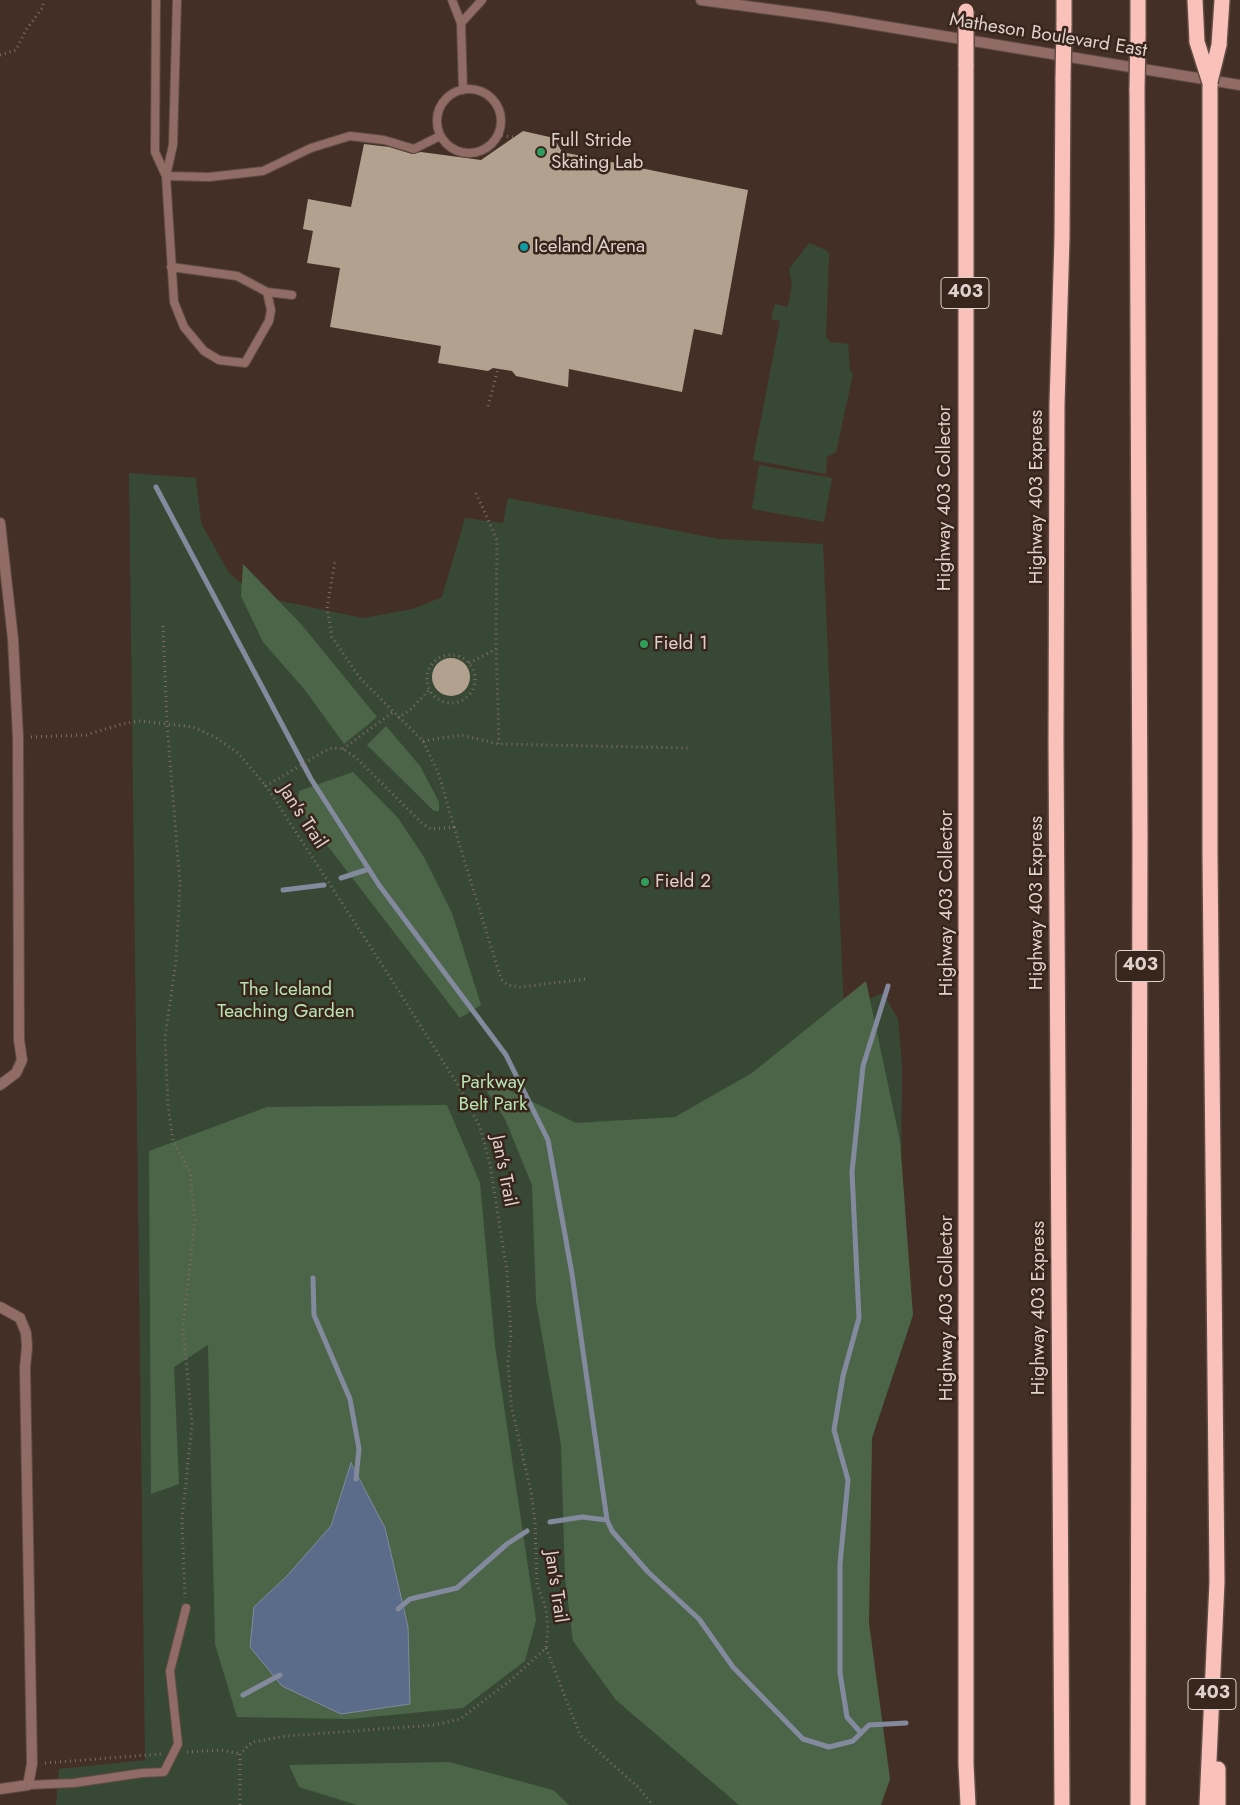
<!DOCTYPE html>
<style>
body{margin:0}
canvas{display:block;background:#432f25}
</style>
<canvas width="1240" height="1805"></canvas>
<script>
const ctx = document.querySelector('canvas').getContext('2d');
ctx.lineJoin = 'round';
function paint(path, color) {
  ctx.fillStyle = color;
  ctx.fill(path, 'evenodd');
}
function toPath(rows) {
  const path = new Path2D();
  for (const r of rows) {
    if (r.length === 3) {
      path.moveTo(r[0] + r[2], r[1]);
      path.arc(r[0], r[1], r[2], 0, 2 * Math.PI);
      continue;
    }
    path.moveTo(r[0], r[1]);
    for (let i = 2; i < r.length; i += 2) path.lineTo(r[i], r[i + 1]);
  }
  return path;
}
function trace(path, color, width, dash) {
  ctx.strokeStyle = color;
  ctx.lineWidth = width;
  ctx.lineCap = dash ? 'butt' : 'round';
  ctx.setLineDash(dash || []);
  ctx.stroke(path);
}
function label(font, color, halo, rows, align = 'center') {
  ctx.font = font + ' Jost,sans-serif';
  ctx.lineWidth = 5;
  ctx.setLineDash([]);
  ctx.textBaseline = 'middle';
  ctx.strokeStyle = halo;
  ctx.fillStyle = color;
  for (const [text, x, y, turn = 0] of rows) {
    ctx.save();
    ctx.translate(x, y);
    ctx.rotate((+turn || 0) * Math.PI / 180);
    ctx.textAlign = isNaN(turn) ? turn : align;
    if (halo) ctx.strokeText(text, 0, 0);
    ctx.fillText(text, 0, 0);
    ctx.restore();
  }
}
paint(toPath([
 [809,243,826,250,829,254,826,337,830,342,848,344,850,370,853,374,836,452,827,457,826,474,753,460,780,321,771,319,775,304,788,307,792,285,789,269],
 [759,465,832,478,824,522,752,509],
 [129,473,196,478,201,523,229,573,257,596,363,618,413,609,442,597,465,518,503,523,508,498,719,539,823,544,844,1010,883,993,898,1019,902,1065,901,1197,889,1225,836,1805,56,1805,59,1769,145,1760]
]), '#374935');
paint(toPath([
 [243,564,301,624,377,717,344,744,305,690,263,642,241,596],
 [386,726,420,766,439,802,439,811,434,811,367,745],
 [353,772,398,818,424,857,452,913,481,1005,460,1018,297,806,299,791],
 [866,981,900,1141,913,1315,872,1438,869,1623,890,1779,881,1805,739,1805,616,1700,573,1641,565,1578,561,1445,536,1301,532,1185,505,1119,476,1074,576,1123,675,1117,752,1073],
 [447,1105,480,1183,495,1346,536,1620,525,1661,463,1708,350,1719,237,1717,215,1644,208,1345,174,1367,179,1484,151,1494,149,1151,267,1107],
 [449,1762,553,1790,569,1805,357,1805,299,1787,289,1765]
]), '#4c6549');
const water = toPath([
 [351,1463,385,1528,408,1627,410,1704,341,1714,282,1686,250,1647,254,1607,287,1576,331,1526,351,1463]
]);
paint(water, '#5b6b8a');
trace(water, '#838a9e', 1);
trace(toPath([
 [156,487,311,779,379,885,506,1055,548,1140,572,1274,607,1520,612,1531,648,1572,699,1619,733,1667,803,1739,829,1747,853,1741,869,1725,906,1723],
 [341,878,369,869],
 [283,890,324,885],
 [313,1278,314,1315,350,1399,359,1449,356,1479],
 [550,1522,582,1517,607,1520],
 [398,1609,410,1599,457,1588,507,1544,527,1531],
 [243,1695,280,1675],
 [861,1733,847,1717,840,1673,840,1564,848,1480,834,1430,843,1376,859,1318,852,1172,863,1066,888,986]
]), '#838a9e', 5);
paint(toPath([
 [523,131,554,138,562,152,748,190,722,335,694,329,682,392,569,369,568,387,516,376,512,371,493,368,488,371,438,363,441,346,330,327,340,268,307,263,313,231,303,229,308,199,351,207,364,144,389,147,412,154,421,152,481,160],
 [451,677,19]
]), '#b2a18e');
const service = toPath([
 [156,0,155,152,166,176,174,302,184,327,204,351,219,360,245,363,269,321,271,310,267,292],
 [452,0,461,23,463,90],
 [461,23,482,0],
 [469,121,32],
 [166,176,209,177,263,171,311,148,350,136,384,140,414,149,440,136],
 [166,176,173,145,177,0],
 [171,267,237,276,267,292,292,295],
 [28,1785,74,1783,142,1773,164,1772,178,1744,170,1671,186,1608]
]);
const minor = toPath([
 [0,523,13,639,18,737,19,1040,22,1060,16,1073,0,1085],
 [0,1307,20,1318,26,1333,27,1347,25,1368,32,1764,28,1785,0,1789]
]);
const tertiary = toPath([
 [701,0,828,17,1240,85]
]);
const motorway = toPath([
 [1195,0,1197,42],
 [1064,25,1064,0],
 [1138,35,1138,0],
 [1219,45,1222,0],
 [966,64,966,1764,968,1805],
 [1137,89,1140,834,1138,1805],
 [1218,1769,1218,1805],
 [1062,1805,1056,742,1057,404,1062,238,1063,78],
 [1207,1805,1217,1582,1210,855,1210,83]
]);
trace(service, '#5f4c43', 10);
trace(minor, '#5f4c43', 12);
trace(tertiary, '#5f4c43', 12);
trace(motorway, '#5f4c43', 18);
trace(toPath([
 [0,55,16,50,26,30,43,7,43,0],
 [497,135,513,137],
 [488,406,498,369],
 [476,493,497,540,496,643,499,744],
 [163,626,167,723,180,884,176,961,165,1038,168,1107,173,1141,190,1172,195,1220,183,1327,192,1424,182,1520,185,1598],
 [451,679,24],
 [469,663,496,649],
 [398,718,411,709,429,690],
 [31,737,86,735,122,724,140,721,193,727,215,737,238,753,266,786],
 [423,741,461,735,499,744,688,748],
 [343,749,393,712],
 [454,827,501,979,508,985,520,987,586,979],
 [546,1648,580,1735,639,1788,653,1805],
 [187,1752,221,1750,240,1754],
 [45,1763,161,1754],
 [240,1805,240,1754,252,1742,286,1736,435,1725,460,1719,512,1679,546,1648,548,1630,546,1609,537,1584,535,1522,531,1492,511,1405,508,1361,511,1336,507,1272,490,1164,480,1127,458,1085,381,963,266,786,323,752,332,748,343,749,355,757,423,824,431,829,454,827,439,775,423,741,359,677,332,637,327,608,335,561]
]), '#7f6d65', 3, [1, 4]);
trace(service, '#916b66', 8);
trace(minor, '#916b66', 10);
trace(tertiary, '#916b66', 10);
trace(motorway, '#fac0ba', 15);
const motorwayBridge = toPath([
 [966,11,966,64],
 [1197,42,1210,83],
 [1063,78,1064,25],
 [1210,82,1219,45],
 [1137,89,1138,35]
]);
trace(motorwayBridge, '#5f4c43', 18, []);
trace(motorwayBridge, '#fac0ba', 15);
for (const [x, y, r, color] of [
 [541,152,5,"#2e9e5b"],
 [524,247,5,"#0f9aa8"],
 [644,644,5,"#2e9e5b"],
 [645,882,5,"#2e9e5b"]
]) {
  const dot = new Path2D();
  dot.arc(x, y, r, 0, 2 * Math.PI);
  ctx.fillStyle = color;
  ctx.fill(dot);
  trace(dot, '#38251b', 2);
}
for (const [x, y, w] of [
 [965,293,48],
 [1140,966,48],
 [1212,1694,48]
]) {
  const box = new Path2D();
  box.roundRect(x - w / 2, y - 15.5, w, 31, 4);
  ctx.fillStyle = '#38251b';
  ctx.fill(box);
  trace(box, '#dfd2cc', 1);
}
label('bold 18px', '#dfd2cc', null, [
 ["403",965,293],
 ["403",1140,966],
 ["403",1212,1694]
]);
label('19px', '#dfd2cc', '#38251b', [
 ["Matheson Boulevard East",1048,36,9],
 ["Highway 403 Express",1037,497,-90],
 ["Highway 403 Collector",945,498,-90],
 ["Jan's Trail",302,817,57],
 ["Highway 403 Collector",947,903,-90],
 ["Highway 403 Express",1037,903,-90],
 ["Jan's Trail",503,1171,79],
 ["Highway 403 Collector",947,1308,-90],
 ["Highway 403 Express",1039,1308,-90],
 ["Jan's Trail",555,1587,82]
]);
label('19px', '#dfd2cc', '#38251b', [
 ["Full Stride",551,141],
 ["Skating Lab",551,163],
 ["Iceland Arena",534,247],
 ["Field 1",654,644],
 ["Field 2",655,882]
], 'left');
label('19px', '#b7e4b2', '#38251b', [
 ["The Iceland",286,990],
 ["Teaching Garden",286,1012],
 ["Parkway",493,1083],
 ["Belt Park",493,1105]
]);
</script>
